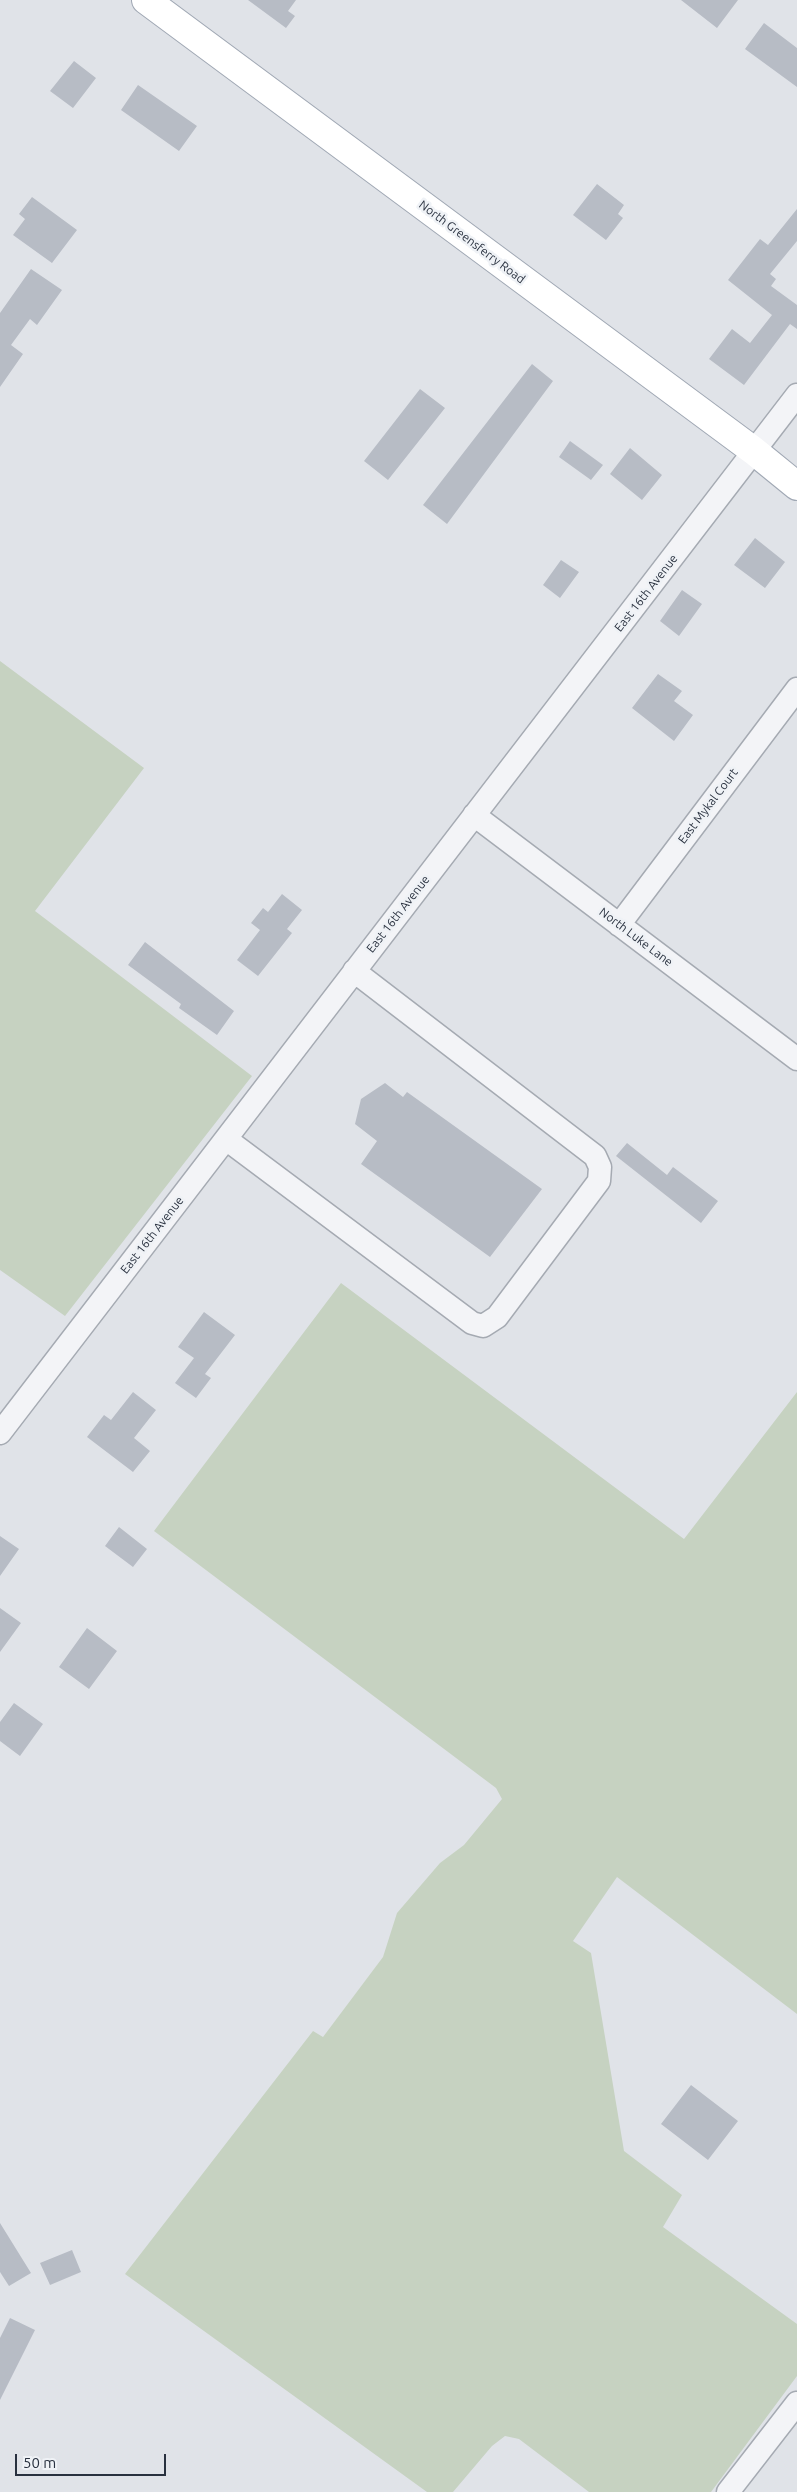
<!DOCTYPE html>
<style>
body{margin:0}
#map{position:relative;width:797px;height:2492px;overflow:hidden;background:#e0e3e8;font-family:Ubuntu,sans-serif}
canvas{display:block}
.scale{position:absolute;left:15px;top:2454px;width:151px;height:22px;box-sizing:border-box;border:2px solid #29313f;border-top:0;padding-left:6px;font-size:15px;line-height:18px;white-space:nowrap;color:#29313f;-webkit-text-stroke:4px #eff2f6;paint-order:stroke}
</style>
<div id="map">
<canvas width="797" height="2492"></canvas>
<div class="scale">50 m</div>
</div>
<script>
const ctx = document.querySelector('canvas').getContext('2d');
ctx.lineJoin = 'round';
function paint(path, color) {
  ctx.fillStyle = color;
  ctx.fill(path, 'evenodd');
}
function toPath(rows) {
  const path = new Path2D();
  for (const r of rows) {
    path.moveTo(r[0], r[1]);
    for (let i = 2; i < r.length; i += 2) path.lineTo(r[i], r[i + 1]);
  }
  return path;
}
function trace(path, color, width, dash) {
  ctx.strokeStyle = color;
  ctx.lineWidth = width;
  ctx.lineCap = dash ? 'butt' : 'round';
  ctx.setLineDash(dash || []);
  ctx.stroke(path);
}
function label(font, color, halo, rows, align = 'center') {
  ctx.font = font + ' Ubuntu,sans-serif';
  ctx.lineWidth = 5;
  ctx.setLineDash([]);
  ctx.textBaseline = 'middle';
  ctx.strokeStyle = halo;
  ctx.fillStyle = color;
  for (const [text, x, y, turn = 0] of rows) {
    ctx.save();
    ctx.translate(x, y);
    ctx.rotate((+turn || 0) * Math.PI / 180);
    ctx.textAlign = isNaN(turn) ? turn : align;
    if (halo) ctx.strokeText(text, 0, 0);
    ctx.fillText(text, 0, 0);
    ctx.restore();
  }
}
paint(toPath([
 [0,661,144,768,35,911,252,1076,65,1316,0,1270],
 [341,1283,684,1539,797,1392,797,2014,617,1877,573,1941,591,1953,624,2151,682,2195,663,2227,797,2324,797,2376,711,2492,589,2492,519,2439,505,2436,492,2446,453,2492,427,2492,125,2274,313,2031,323,2037,383,1957,397,1913,440,1863,464,1845,502,1799,496,1788,154,1531]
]), '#c6d2c1');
paint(toPath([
 [248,0,296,0,288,11,295,16,286,28],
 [681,0,738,0,717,28],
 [764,23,797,48,797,87,745,49],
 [74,61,96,78,73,108,50,91],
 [138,85,197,126,179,151,121,110],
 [597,184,624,205,618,214,623,218,606,240,573,215],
 [32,197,77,230,52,263,13,235,25,219,19,214],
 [797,209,797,241,770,274,776,279,771,286,797,305,797,329,790,324,744,385,709,359,732,329,750,343,772,315,728,280,760,239,768,245],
 [31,269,62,290,37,325,30,319,11,345,23,354,0,387,0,313],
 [532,364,553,381,447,524,423,505],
 [420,389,445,408,388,480,364,461],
 [570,441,603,465,591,480,559,457],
 [630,448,662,475,642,500,610,474],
 [755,538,785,562,765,588,734,565],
 [561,560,579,572,560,598,543,585],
 [682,590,702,604,679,636,660,621],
 [658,674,682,691,674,701,693,715,674,741,632,708],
 [282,894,302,910,287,929,292,933,258,976,237,960,260,930,251,923,263,908,268,912],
 [145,942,234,1011,217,1035,179,1008,181,1004,128,965],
 [385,1083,403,1097,407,1092,542,1189,490,1257,361,1164,377,1141,355,1124,361,1099],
 [627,1143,667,1175,673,1167,718,1201,701,1223,616,1156],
 [204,1312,235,1335,205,1374,211,1378,196,1398,175,1383,194,1358,178,1347],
 [133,1392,156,1410,134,1438,150,1451,133,1472,87,1437,104,1415,111,1420],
 [119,1527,147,1549,133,1567,105,1546],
 [0,1536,19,1549,0,1576],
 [0,1608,21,1623,0,1652],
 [87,1628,117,1651,89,1689,59,1667],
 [14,1703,43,1724,20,1756,0,1741,0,1722],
 [691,2085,738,2121,708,2160,661,2124],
 [0,2223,31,2273,9,2286,0,2272],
 [72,2250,81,2272,50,2285,40,2263],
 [10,2318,35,2330,0,2400,0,2338]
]), '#b7bcc5');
const minor = toPath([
 [474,815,797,1059],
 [619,925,797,689],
 [226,1139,472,1323,483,1326,497,1317,599,1181,600,1167,595,1156,354,971],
 [0,1433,797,395],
 [728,2492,797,2403]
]);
const major = toPath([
 [146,0,754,451,797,486]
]);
trace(minor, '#a5aab2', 25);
trace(major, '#a0a8b4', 30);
trace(minor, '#f3f4f7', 22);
trace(major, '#fff', 28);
label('12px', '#29313f', '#eff2f6', [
 ["North Greensferry Road",472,242,37],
 ["East 16th Avenue",646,593,-52],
 ["East Mykal Court",708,806,-53],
 ["East 16th Avenue",398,914,-52],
 ["North Luke Lane",636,937,37],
 ["East 16th Avenue",152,1235,-52]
]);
</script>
